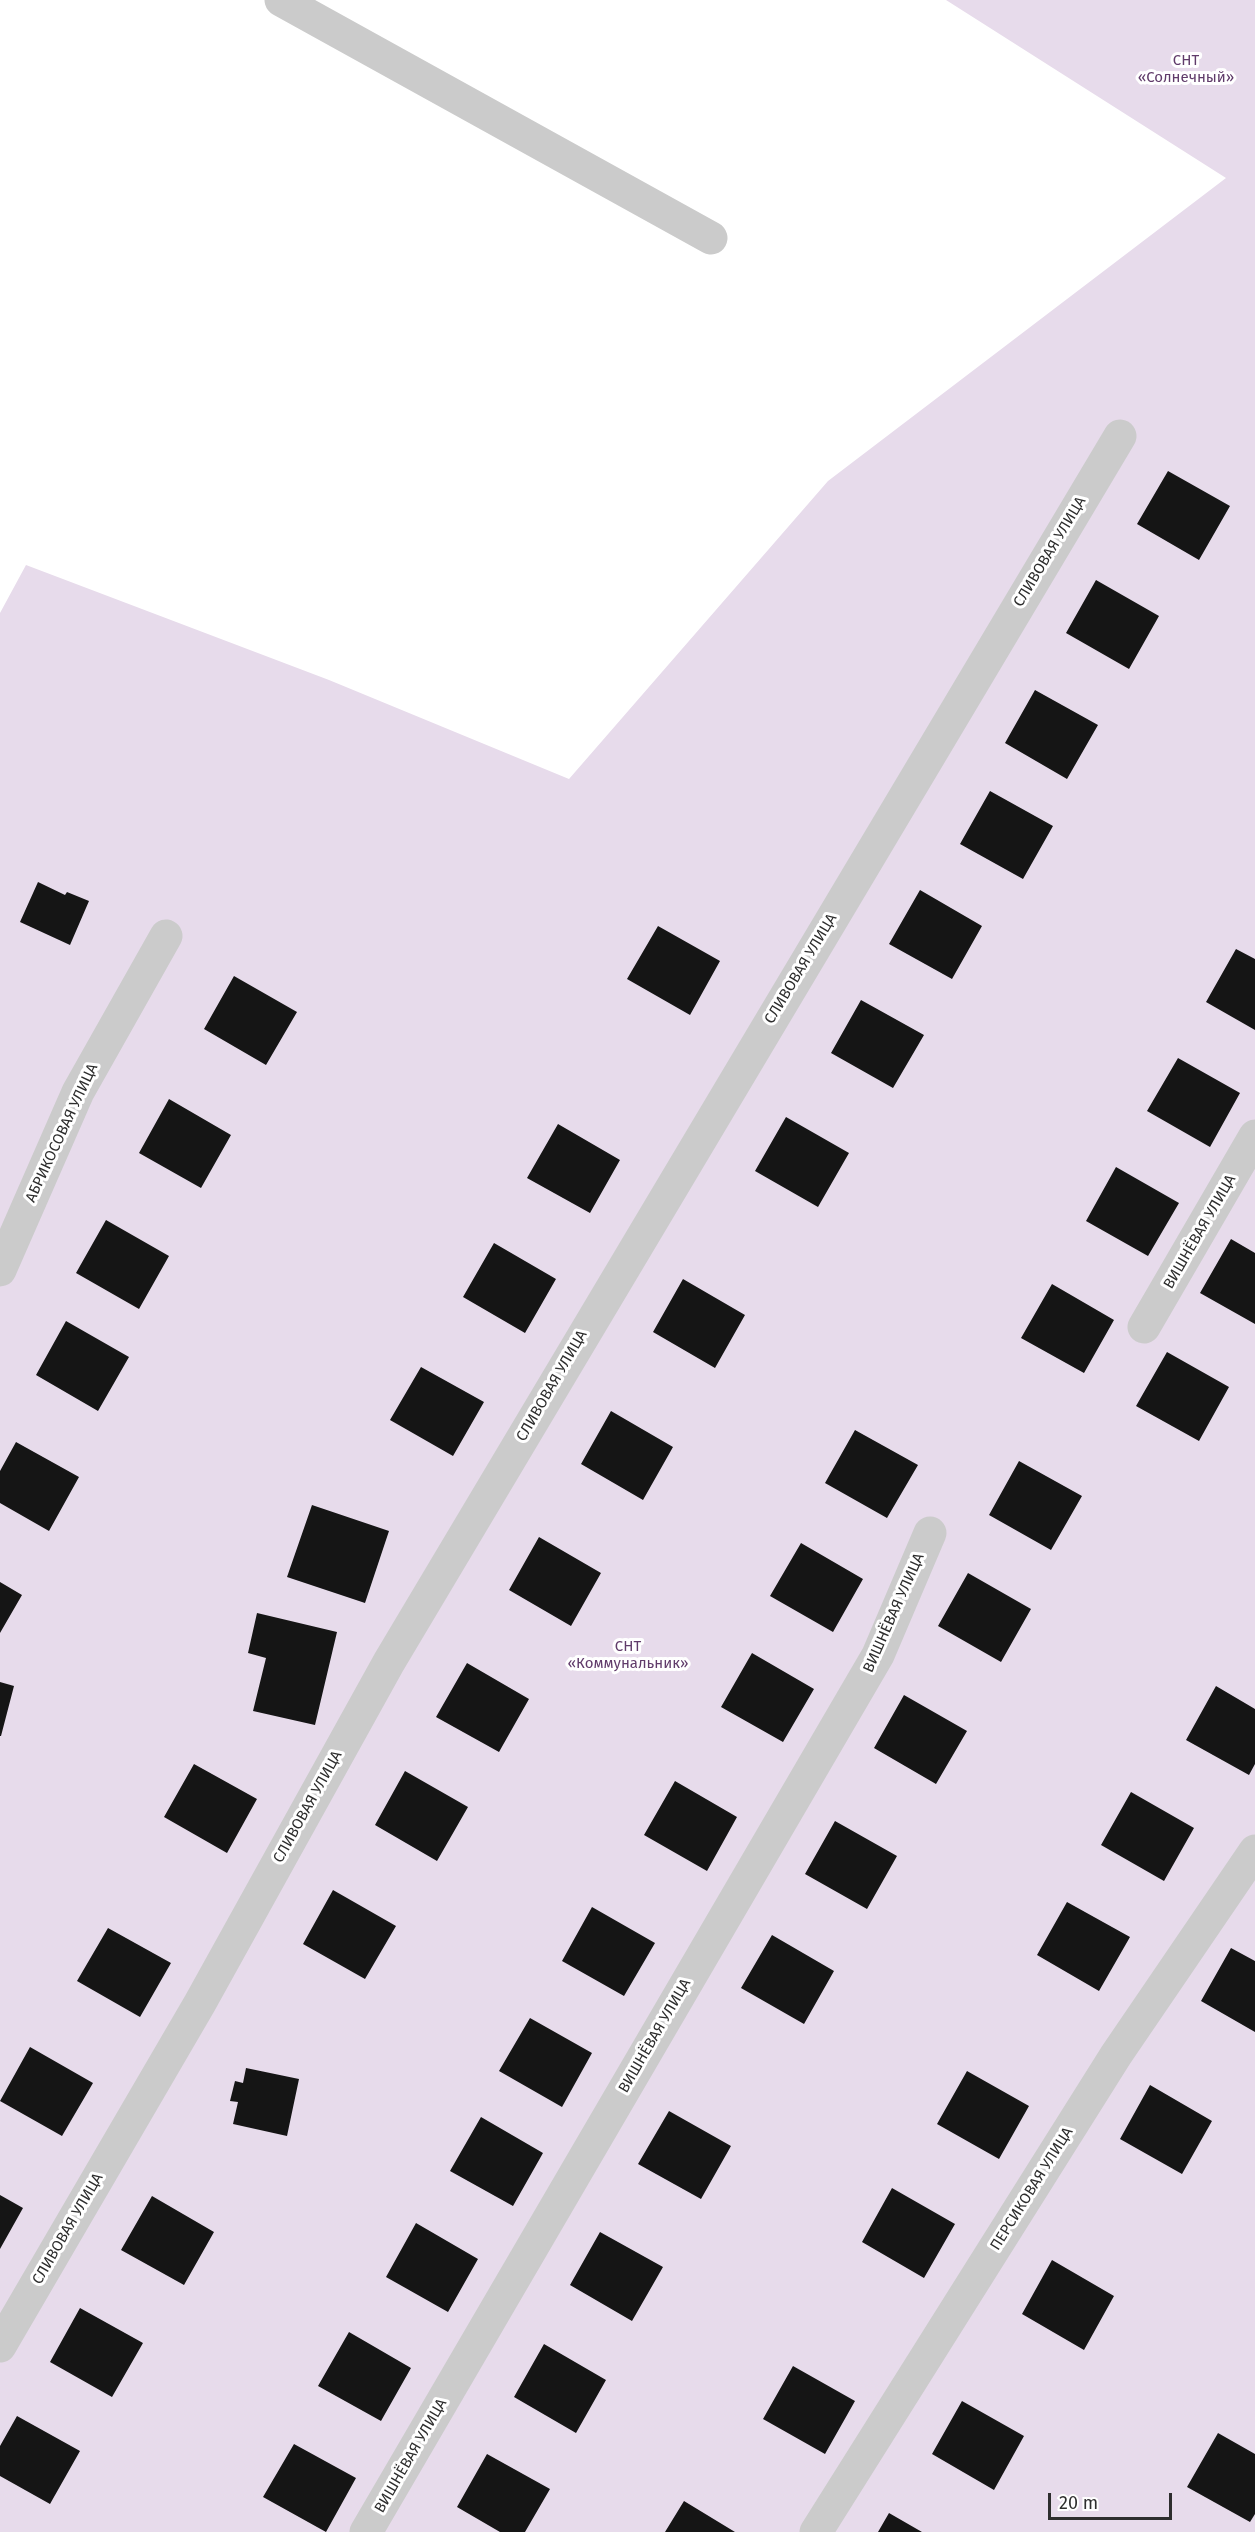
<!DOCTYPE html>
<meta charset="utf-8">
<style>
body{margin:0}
#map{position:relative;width:1255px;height:2532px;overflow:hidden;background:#fff;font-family:"Fira Sans",sans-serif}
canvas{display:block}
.scale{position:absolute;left:1048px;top:2493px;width:124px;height:27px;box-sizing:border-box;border:3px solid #2e2e2e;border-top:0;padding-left:8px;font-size:18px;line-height:21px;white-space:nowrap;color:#2e2e2e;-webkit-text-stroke:4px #fff;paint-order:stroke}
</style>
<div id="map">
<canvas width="1255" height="2532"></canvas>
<div class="scale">20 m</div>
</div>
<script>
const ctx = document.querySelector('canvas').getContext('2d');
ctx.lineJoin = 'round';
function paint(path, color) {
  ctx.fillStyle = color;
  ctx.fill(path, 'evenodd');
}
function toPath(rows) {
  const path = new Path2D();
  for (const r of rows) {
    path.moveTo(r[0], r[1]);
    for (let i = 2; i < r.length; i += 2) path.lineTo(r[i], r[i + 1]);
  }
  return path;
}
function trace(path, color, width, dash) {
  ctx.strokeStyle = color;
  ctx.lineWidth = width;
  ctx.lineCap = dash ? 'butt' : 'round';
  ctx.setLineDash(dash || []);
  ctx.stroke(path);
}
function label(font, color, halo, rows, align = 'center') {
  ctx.font = font + ' "Fira Sans",sans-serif';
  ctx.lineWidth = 6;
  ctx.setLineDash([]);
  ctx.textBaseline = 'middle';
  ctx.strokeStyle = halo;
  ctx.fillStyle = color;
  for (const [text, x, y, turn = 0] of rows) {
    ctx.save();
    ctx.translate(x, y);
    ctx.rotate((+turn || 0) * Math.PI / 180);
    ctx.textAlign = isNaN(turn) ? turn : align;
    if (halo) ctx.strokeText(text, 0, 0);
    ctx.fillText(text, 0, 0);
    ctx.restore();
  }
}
paint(toPath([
 [946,0,1255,0,1255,2532,0,2532,0,613,26,565,329,680,569,779,828,481,1226,178]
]), '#e7dbeb');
paint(toPath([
 [1168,471,1230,506,1199,560,1137,524],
 [1096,580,1159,616,1129,669,1066,633],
 [1035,690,1098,725,1067,779,1005,743],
 [990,791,1053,826,1023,879,960,844],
 [38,882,65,895,67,892,89,901,70,945,20,922],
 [920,890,982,926,952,979,889,944],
 [658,926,720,961,690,1015,627,979],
 [1236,949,1255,959,1255,1030,1206,1002],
 [234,976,297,1012,266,1065,204,1029],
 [861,1000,924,1035,893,1088,831,1053],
 [1178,1058,1240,1093,1210,1147,1147,1111],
 [169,1099,231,1135,201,1188,139,1153],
 [786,1117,849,1153,818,1207,755,1171],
 [558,1124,620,1160,590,1213,527,1178],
 [1116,1167,1179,1203,1148,1256,1086,1221],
 [106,1220,169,1256,139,1309,76,1273],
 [1231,1239,1255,1253,1255,1324,1200,1293],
 [494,1243,556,1279,525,1333,463,1297],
 [683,1279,745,1315,715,1368,653,1332],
 [1052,1284,1114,1320,1084,1373,1021,1338],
 [66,1321,129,1357,98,1411,36,1375],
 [1167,1352,1229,1387,1199,1441,1136,1406],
 [421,1367,484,1402,453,1456,390,1420],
 [611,1411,673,1447,643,1500,581,1464],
 [855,1430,918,1465,887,1518,825,1483],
 [16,1442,79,1477,49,1531,0,1503,0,1471],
 [1019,1461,1082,1496,1051,1550,989,1515],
 [312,1505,389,1531,365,1603,287,1577],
 [539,1537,601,1573,571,1626,509,1590],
 [801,1543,863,1579,833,1632,770,1596],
 [968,1573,1031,1609,1001,1662,938,1626],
 [0,1582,22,1595,0,1633],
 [257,1613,337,1632,315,1725,253,1711,266,1658,248,1653],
 [752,1653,814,1689,783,1742,721,1707],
 [467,1663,529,1699,499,1752,436,1717],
 [0,1682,14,1686,1,1736,0,1736],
 [1216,1686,1255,1709,1255,1764,1249,1775,1186,1740],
 [904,1695,967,1731,936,1784,874,1748],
 [194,1764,257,1799,227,1853,164,1817],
 [405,1771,468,1807,437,1861,375,1825],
 [675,1781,737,1817,707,1871,644,1835],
 [1131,1792,1194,1828,1164,1881,1101,1845],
 [835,1821,897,1856,867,1909,805,1874],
 [333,1890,396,1926,365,1979,303,1944],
 [1067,1902,1130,1937,1099,1991,1037,1955],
 [592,1907,655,1943,624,1996,562,1961],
 [108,1928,171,1963,140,2017,77,1981],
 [772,1935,834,1971,804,2024,741,1988],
 [1231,1948,1255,1961,1255,2032,1201,2001],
 [530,2018,592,2053,562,2107,499,2071],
 [30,2047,93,2083,62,2136,0,2101],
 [246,2068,299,2079,287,2136,233,2124,238,2102,230,2101,235,2081,243,2083],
 [967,2071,1029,2106,999,2159,937,2124],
 [1150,2085,1212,2121,1182,2174,1120,2139],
 [669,2111,731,2146,701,2199,638,2164],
 [481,2117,543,2153,513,2206,450,2171],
 [892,2188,955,2224,924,2278,862,2242],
 [0,2195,23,2208,0,2249],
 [152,2196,214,2232,184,2285,121,2250],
 [416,2223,478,2259,448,2312,386,2277],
 [600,2232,663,2267,632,2321,570,2285],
 [1052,2260,1114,2296,1084,2350,1022,2314],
 [80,2308,143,2343,112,2397,50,2362],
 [349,2332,411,2368,381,2421,318,2386],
 [544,2344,606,2380,576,2433,514,2397],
 [793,2366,855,2401,825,2454,763,2419],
 [962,2401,1024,2436,994,2490,932,2454],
 [17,2416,80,2451,50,2504,0,2476,0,2446],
 [1218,2433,1255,2454,1255,2514,1250,2522,1187,2487],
 [294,2444,356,2478,326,2532,263,2497],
 [487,2454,550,2489,525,2532,500,2532,457,2507],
 [684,2501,735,2532,665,2532],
 [889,2513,922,2532,878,2532]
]), '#151515');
trace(toPath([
 [281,0,711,238],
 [0,1270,78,1092,166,936],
 [1144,1327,1255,1136],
 [0,2346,200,2003,389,1662,1120,436],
 [366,2532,878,1655,930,1533],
 [816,2532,1116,2055,1255,1851]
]), '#cbcbcb', 33);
label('15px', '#603b6a', '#fff', [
 ["СНТ",1186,61],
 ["«Солнечный»",1186,78],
 ["СНТ",628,1647],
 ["«Коммунальник»",628,1664]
]);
label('15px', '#2e2e2e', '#fff', [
 ["СЛИВОВАЯ УЛИЦА",1050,552,-59],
 ["СЛИВОВАЯ УЛИЦА",801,969,-59],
 ["АБРИКОСОВАЯ УЛИЦА",62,1133,-65],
 ["ВИШНЁВАЯ УЛИЦА",1200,1232,-60],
 ["СЛИВОВАЯ УЛИЦА",552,1386,-60],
 ["ВИШНЁВАЯ УЛИЦА",894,1613,-66],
 ["СЛИВОВАЯ УЛИЦА",308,1807,-61],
 ["ВИШНЁВАЯ УЛИЦА",655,2036,-60],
 ["ПЕРСИКОВАЯ УЛИЦА",1032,2189,-58],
 ["СЛИВОВАЯ УЛИЦА",68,2229,-60],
 ["ВИШНЁВАЯ УЛИЦА",411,2456,-60]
]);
</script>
